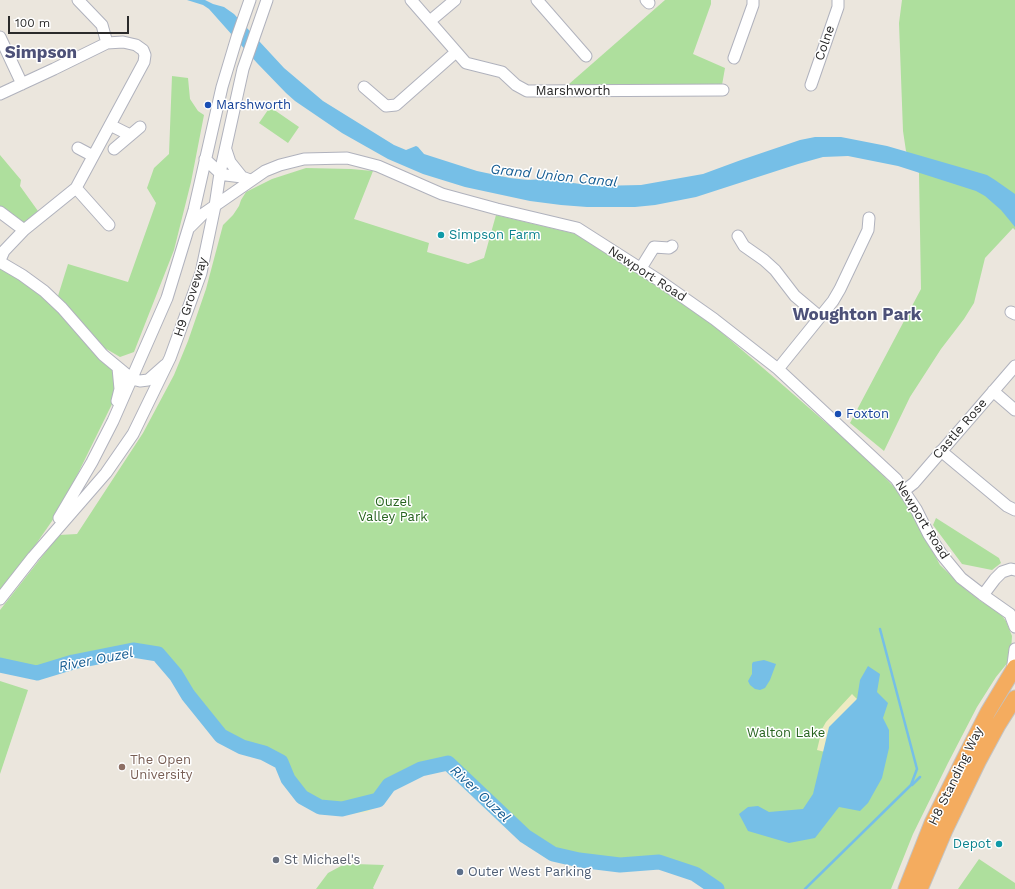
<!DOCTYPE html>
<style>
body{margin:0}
#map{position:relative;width:1015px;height:889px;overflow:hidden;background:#ebe6dd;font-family:"Work Sans",sans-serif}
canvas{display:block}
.scale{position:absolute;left:8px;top:16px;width:121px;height:18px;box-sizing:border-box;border:2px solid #2a2a2a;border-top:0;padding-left:5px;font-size:12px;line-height:14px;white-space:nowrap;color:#2a2a2a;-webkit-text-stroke:3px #fff;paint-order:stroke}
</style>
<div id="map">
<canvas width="1015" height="889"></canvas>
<div class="scale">100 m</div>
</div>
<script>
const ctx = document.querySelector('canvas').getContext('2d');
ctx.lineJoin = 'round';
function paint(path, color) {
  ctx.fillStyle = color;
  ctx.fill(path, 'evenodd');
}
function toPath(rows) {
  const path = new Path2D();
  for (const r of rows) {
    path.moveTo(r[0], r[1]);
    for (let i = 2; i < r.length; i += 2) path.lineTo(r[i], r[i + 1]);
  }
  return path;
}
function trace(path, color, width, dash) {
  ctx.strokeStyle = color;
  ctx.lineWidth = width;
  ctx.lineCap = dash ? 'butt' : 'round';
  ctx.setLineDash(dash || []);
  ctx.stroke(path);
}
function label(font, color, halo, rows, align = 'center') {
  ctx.font = font + ' "Work Sans",sans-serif';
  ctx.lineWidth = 3;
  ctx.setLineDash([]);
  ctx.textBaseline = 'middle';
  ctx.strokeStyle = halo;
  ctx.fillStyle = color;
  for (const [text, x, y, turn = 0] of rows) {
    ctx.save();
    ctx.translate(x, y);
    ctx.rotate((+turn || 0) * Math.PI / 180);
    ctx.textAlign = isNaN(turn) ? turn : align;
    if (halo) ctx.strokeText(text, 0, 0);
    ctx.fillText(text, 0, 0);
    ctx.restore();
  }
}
paint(toPath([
 [665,0,711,0,711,4,693,54,725,68,722,85,571,87,569,84],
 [902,0,1015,0,1015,230,1013,228,985,258,974,303,964,319,941,349,910,397,884,451,850,423,921,289,919,173,906,151,903,131,899,23],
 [172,76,188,78,190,99,198,111,204,115,191,182,174,250,134,352,120,357,103,347,58,296,68,264,128,282,156,203,147,188,154,168,169,154],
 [270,107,299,127,288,143,259,123],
 [0,155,21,180,20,186,38,211,23,224,0,207],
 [306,168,351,169,373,171,354,219,429,243,427,252,468,264,484,258,496,215,576,234,631,267,700,314,777,380,863,455,900,493,910,507,940,565,965,589,979,600,1000,613,1006,621,1012,636,1011,651,1009,661,996,677,977,707,948,763,913,834,891,889,717,889,695,874,659,862,620,865,579,860,553,854,525,836,448,763,421,769,390,785,378,800,348,810,320,807,302,797,288,779,281,762,264,753,242,747,221,736,188,695,176,675,158,654,133,650,73,662,37,673,0,665,0,610,59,535,77,534,143,433,174,375,188,341,206,289,223,225,233,215,239,206,241,200,246,192,272,179],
 [0,262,22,275,112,361,116,387,113,402,61,508,0,596],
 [936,518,999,558,1001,563,992,570,962,564,933,525],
 [0,681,28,690,0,774],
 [979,859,1015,883,1015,889,958,889],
 [355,864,384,865,373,888,374,889,316,889,328,873,341,866]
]), '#aedf9d');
paint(toPath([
 [852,694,857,699,825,752,817,750,822,729,826,722],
 [382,787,391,794,381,805,367,812,347,814,345,807,370,799]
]), '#eeebc2');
paint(toPath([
 [187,0,205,0,213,4,224,7,234,14,284,68,323,101,394,145,406,150,416,146,418,147,424,154,477,171,510,178,528,180,543,179,596,186,641,185,703,174,741,160,800,140,815,137,841,137,887,146,987,175,995,180,1015,194,1015,227,1001,210,985,196,976,191,898,166,848,156,823,157,798,164,696,197,655,205,635,207,587,207,561,205,530,201,465,187,423,174,388,159,342,133,295,101,286,93,257,63,209,9,203,5],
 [764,660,776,664,770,680,765,688,760,690,755,689,750,685,748,681,752,674,752,664,753,662],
 [868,666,880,674,877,692,888,703,883,718,889,730,889,748,882,778,868,803,860,811,839,807,815,838,789,843,748,831,739,814,748,807,758,806,769,812,803,809,813,794,829,727,857,699,860,680]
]), '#76bfe7');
trace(toPath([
 [912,785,920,777],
 [805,889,911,785,917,769,880,629]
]), '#76bfe7', 2.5);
trace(toPath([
 [0,665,37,673,73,662,133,650,158,654,176,675,188,695,221,736,242,747,264,753,281,762,288,779,302,797,320,807,342,809,378,800,389,785,421,769,448,763,525,836,553,854,579,860,620,865,659,862,695,874,717,889]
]), '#76bfe7', 15);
const minor = toPath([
 [78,0,102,25,107,43],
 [411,0,466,63,502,72,516,85,527,91,723,90],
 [537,0,586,56],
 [646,0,649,3],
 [430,21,455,0],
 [0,37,22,84],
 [734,58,753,5,753,0],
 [811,85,838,7,838,0],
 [364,87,386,106,396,105,456,52],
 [0,94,54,69,107,43,123,42,136,45,143,50,145,55,144,62,76,188,24,230,4,251,0,260],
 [110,125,130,135],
 [78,148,93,156],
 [114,149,140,127],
 [226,150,230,162,242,177],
 [205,159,220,173,226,175,242,177,250,180],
 [76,188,109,225],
 [0,212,24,230],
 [190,227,203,214,265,171,280,165,304,159,347,158,378,166,442,194,497,209,577,228,660,281,714,319,778,369,896,479,916,509,929,535,942,555,961,578,983,595,1010,614,1015,627],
 [738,236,744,246,764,260,775,270,795,296,820,317],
 [0,262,22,275,44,291,62,308,103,355,132,379,140,381,148,380,165,365],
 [641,268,654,247,669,248,672,246],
 [1011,312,1015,314],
 [778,369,833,301,840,289,868,230,869,218],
 [993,391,1015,410],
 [117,401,120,389,118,368],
 [941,451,1007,506,1015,510],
 [905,490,914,483,1015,366],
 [59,518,92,462,113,421,167,298,194,210,222,87,237,37,250,0],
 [983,595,995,579,1002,572,1011,569,1015,570],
 [0,599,33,557,106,473,133,434,170,358,201,273,215,206,220,173,243,69,267,0],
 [1012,672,1015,649]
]);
const highway = toPath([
 [906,889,932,823,966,755,988,712,1015,667],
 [920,889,945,830,978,762,998,725,1015,698]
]);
trace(minor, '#b0b2bd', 13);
trace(highway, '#c3c3c3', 17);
trace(minor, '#fff', 11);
trace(highway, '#f4ac5f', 15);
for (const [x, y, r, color] of [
 [208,105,4,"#1a4fb4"],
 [441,235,4,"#0f9aa8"],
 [838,414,4,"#1a4fb4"],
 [122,767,4,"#8d6e63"],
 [999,844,4,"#0f9aa8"],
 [276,860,4,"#6b7280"],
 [460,872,4,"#5c6f8a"]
]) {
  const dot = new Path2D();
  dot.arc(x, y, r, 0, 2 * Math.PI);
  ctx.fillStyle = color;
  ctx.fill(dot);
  trace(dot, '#fff', 1.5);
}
label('13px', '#2a2a2a', '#fff', [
 ["Colne",825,43,-71],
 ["Marshworth",573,91],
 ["Newport Road",647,274,33],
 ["H9 Groveway",191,297,-72],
 ["Castle Rose",960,429,-49],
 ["Newport Road",922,520,58],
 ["H8 Standing Way",956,776,-64]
]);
label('13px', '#164399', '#fff', [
 ["Marshworth",216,105],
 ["Foxton",846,414]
], 'left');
label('13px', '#0d838f', '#fff', [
 ["Simpson Farm",449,235],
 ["Depot",991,844,"right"]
], 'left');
label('13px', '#27631f', '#fff', [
 ["Ouzel",393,502],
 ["Valley Park",393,517],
 ["Walton Lake",786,733]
]);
label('13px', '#785e54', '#fff', [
 ["The Open",130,760],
 ["University",130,775]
], 'left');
label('13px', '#5b616d', '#fff', [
 ["St Michael's",284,860]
], 'left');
label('13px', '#4e5e75', '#fff', [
 ["Outer West Parking",468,872]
], 'left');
label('italic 14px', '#165d93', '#fff', [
 ["Grand Union Canal",554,176,6],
 ["River Ouzel",96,660,-11],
 ["River Ouzel",480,794,43]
]);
label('bold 17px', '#4d5178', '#fff', [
 ["Simpson",41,53],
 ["Woughton Park",857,315]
]);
</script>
